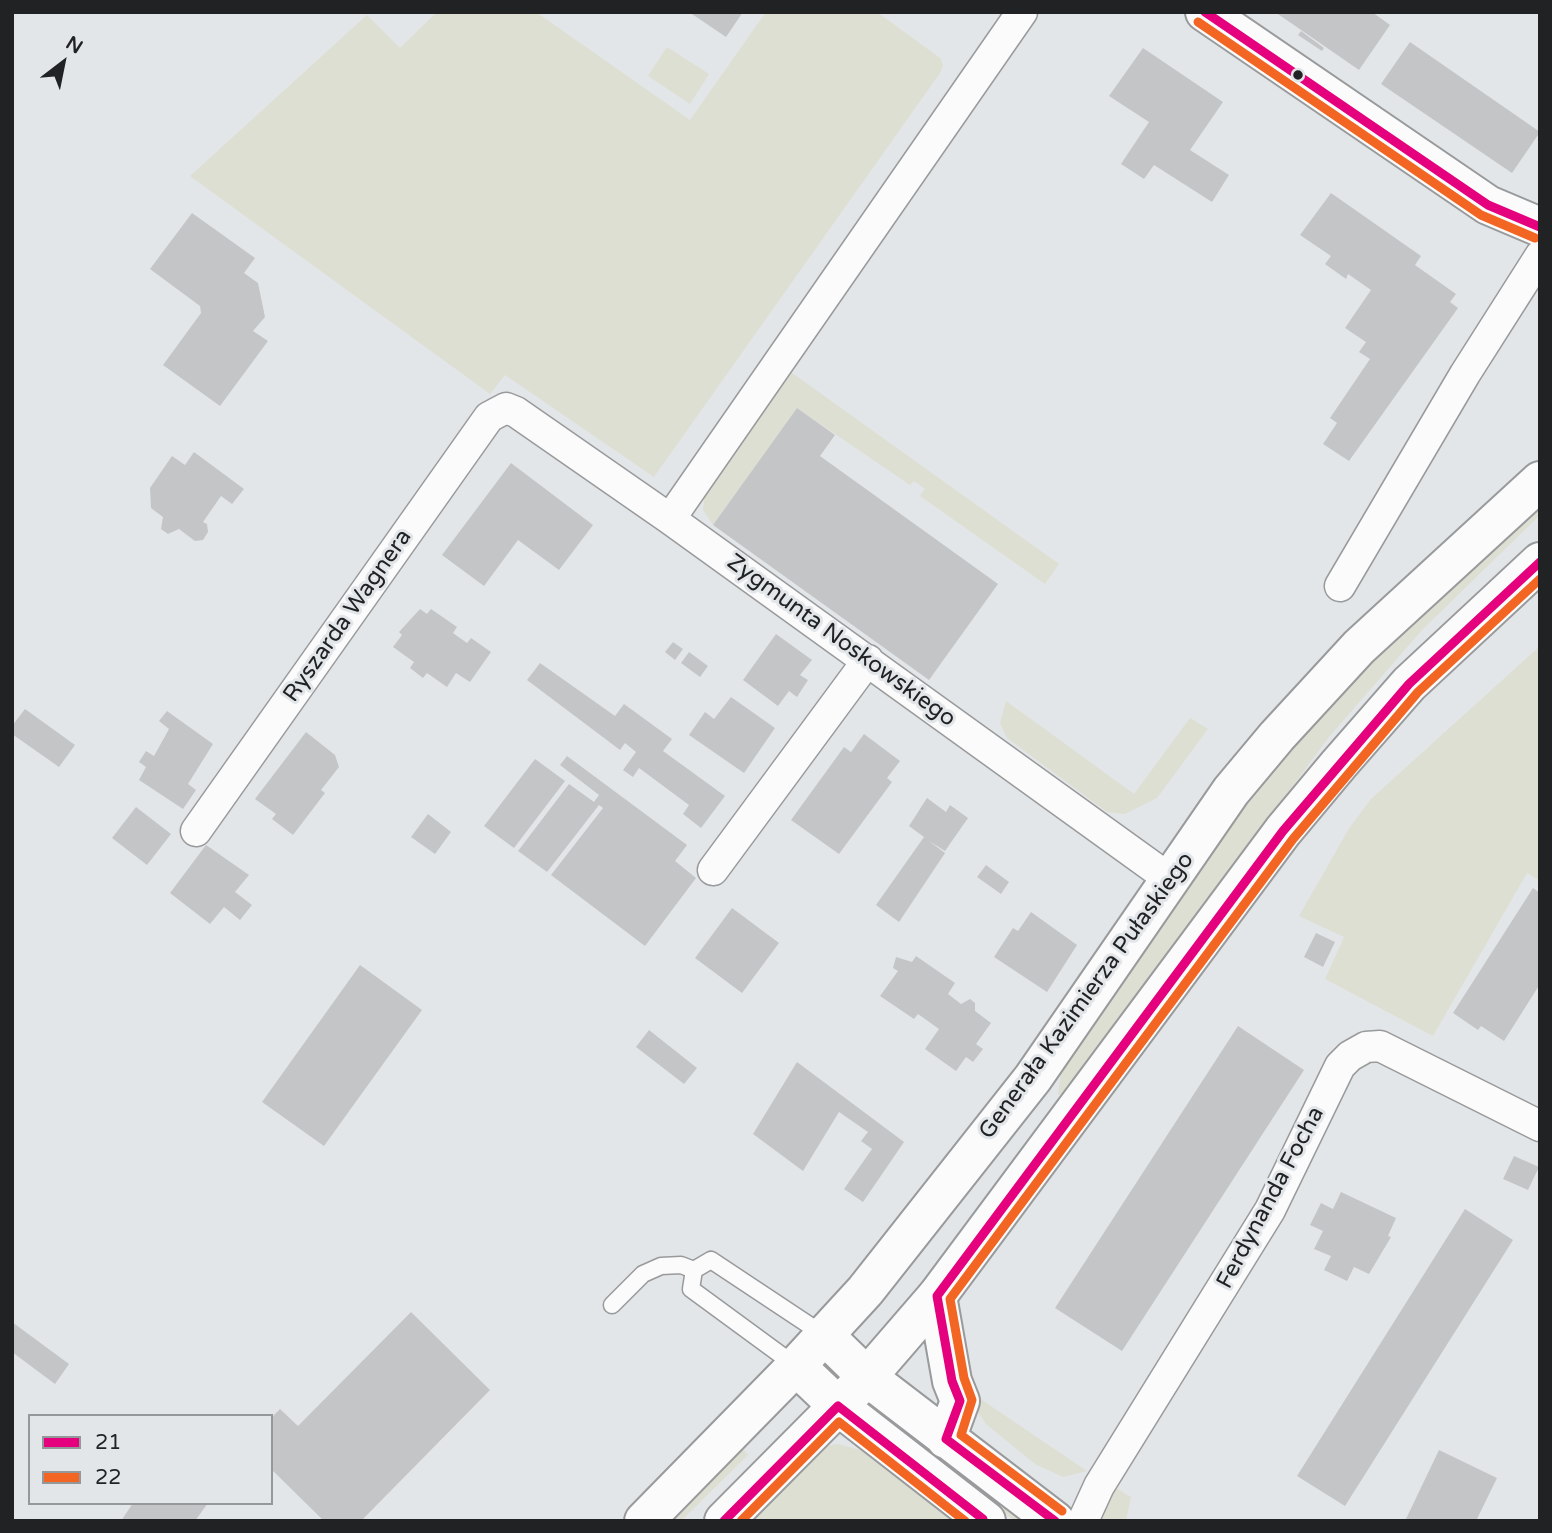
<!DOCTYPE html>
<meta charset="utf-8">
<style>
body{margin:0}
#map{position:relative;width:1552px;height:1533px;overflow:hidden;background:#e3e6e8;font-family:"Varela Round",sans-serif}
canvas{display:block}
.frame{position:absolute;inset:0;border:14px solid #202223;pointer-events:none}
.legend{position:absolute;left:28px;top:1414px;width:245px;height:91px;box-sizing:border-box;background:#e2e6e9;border:2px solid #94989a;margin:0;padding:9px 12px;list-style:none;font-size:21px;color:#202223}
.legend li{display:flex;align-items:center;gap:14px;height:35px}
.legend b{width:35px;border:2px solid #94989a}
.north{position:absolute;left:28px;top:28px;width:70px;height:70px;-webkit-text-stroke:5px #e2e6e9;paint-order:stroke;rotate:32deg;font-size:19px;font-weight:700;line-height:28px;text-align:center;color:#202223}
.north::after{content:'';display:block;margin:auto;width:24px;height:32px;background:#202223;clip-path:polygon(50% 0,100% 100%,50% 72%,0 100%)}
</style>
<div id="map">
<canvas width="1552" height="1533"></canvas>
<div class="frame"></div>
<ul class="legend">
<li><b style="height:9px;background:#e5007d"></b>21</li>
<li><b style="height:9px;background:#f26522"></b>22</li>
</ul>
<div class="north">N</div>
</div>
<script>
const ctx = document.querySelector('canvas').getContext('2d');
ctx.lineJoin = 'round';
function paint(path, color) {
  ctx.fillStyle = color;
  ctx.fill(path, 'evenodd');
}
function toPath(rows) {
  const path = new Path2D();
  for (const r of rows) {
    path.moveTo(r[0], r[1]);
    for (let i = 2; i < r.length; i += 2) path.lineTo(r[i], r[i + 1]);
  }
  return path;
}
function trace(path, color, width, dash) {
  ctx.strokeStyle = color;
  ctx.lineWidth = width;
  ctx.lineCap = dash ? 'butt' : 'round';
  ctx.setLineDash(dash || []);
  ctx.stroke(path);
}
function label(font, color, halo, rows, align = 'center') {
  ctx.font = font + ' "Varela Round",sans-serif';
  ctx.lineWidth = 6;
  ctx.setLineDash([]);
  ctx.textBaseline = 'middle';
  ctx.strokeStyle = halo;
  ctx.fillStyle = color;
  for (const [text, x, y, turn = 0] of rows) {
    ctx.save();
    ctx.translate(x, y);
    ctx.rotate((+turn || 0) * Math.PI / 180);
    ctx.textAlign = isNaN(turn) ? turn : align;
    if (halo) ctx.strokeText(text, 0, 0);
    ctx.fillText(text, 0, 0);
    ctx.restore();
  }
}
paint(toPath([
 [437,12,536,12,690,120,766,12,877,12,940,58,943,66,940,73,654,477,505,375,490,394,190,176,367,15,400,48],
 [667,47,709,74,690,104,648,76],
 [788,370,1059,564,1045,584,920,496,925,489,914,481,910,485,797,408,713,525,703,510,705,492],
 [1540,500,1540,515,1422,630,1329,737,1064,1096,1058,1094,1061,1073,1068,1061,1230,824,1281,760,1374,660],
 [1540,646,1540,881,1527,873,1433,1036,1325,979,1344,937,1299,916,1350,827,1371,799],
 [1006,701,1134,794,1190,718,1208,729,1157,798,1125,814,1107,812,1007,738,1000,723],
 [972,1392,978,1392,982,1400,1087,1471,1063,1477,1035,1464,986,1424,972,1403],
 [916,1436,1028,1521,1015,1521,911,1443],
 [838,1444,871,1453,962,1521,748,1521,817,1452,827,1446],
 [741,1446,748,1455,681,1521,667,1521],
 [1114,1487,1131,1497,1126,1521,1101,1521]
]), '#dcdfd1');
paint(toPath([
 [689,12,743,12,726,37],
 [1275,12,1372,12,1390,25,1359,70],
 [1301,31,1324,48,1322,51,1298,35],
 [1410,42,1540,132,1512,173,1381,84],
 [1143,48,1223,102,1190,150,1229,175,1212,202,1154,165,1144,179,1121,164,1149,122,1109,96],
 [1331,193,1421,256,1415,265,1456,294,1450,302,1458,308,1349,461,1323,444,1337,423,1330,418,1370,359,1359,352,1366,342,1345,328,1371,290,1348,274,1346,279,1325,264,1331,256,1300,235],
 [192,213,255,258,244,273,258,283,265,317,253,331,268,341,220,406,163,365,201,313,200,306,150,269],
 [797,408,835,435,820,456,998,584,929,680,713,525],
 [194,452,244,489,232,504,221,496,203,522,207,524,208,532,203,540,195,541,179,529,168,534,161,529,163,517,151,508,150,488,172,456,185,465],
 [511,463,593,525,559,570,518,540,484,586,442,555],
 [420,609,427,614,431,609,457,627,453,633,467,643,471,638,491,652,470,682,456,673,447,687,427,673,423,678,410,668,414,662,393,647,402,635,399,632],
 [776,634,812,660,800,675,808,680,797,697,789,691,778,706,743,680],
 [673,642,683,649,675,660,665,652],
 [689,652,708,666,700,677,681,663],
 [540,663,615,716,624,704,672,739,663,751,725,796,701,828,683,814,689,805,639,768,633,777,623,770,636,752,625,743,620,750,527,680],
 [731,697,775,728,744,773,689,735,705,712,714,719],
 [25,709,75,745,59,767,12,734,12,726],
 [167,711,213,744,188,784,196,790,183,809,139,780,146,767,139,762,146,751,154,756,169,729,159,721],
 [306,732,335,755,339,767,321,790,325,793,293,835,272,819,276,814,255,799],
 [864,734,900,761,887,778,892,782,839,854,791,820,844,747,851,752],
 [567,756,687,845,675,861,696,878,645,946,551,875,603,808,599,805,547,872,518,851,569,784,594,802,599,795,560,765],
 [535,759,565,781,514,848,484,826],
 [927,798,946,812,950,805,968,818,945,851,929,841,945,853,899,922,876,905,924,837,909,826],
 [136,807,171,834,147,865,112,838],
 [428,814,451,832,435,854,411,837],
 [206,845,249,875,235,892,252,905,240,920,224,907,210,924,170,893],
 [986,865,1009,882,1001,894,977,877],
 [1533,888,1540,893,1540,984,1504,1041,1481,1026,1478,1030,1453,1013],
 [732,908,779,943,742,993,695,958],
 [1031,912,1077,945,1047,992,994,957,1013,928,1018,931],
 [1316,933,1335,942,1323,967,1304,957],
 [916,956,955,983,948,994,961,1004,970,999,975,1003,975,1011,991,1023,976,1044,983,1049,973,1062,966,1057,956,1071,925,1049,939,1029,918,1014,914,1019,880,996,898,971,893,968,896,957,912,962],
 [360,965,422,1010,324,1146,262,1102],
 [1238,1026,1304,1070,1122,1351,1055,1308],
 [649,1030,697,1068,684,1084,636,1047],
 [797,1062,904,1142,863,1202,844,1189,872,1149,861,1141,868,1132,839,1112,803,1171,753,1134],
 [1514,1156,1539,1167,1528,1190,1503,1179],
 [1341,1192,1396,1218,1388,1236,1391,1237,1369,1274,1354,1267,1347,1281,1324,1270,1331,1256,1314,1249,1323,1231,1310,1225,1321,1203,1333,1209],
 [1465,1209,1513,1240,1345,1506,1297,1476],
 [411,1312,490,1390,361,1521,324,1521,271,1469,271,1418,280,1409,298,1426],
 [12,1322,69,1364,55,1384,12,1352],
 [1439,1450,1497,1478,1476,1521,1405,1521],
 [133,1503,208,1503,195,1521,121,1521]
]), '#c4c5c6');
const service = toPath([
 [694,1270,711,1260,824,1335],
 [694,1270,691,1289,796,1366],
 [612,1305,643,1274,661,1266,681,1265,694,1270]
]);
const minor = toPath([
 [670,519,1022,12],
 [1340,586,1465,374,1540,256],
 [196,831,489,417,506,408,516,412,670,519,1171,880],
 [713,870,868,660],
 [1083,1521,1099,1486,1270,1210,1340,1066,1350,1056,1366,1047,1380,1046,1540,1126]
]);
const tertiary = toPath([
 [1205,12,1488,205,1540,227],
 [937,1296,952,1381,960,1401,946,1439],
 [824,1335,867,1377,1055,1521],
 [796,1366,838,1406,986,1521]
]);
const secondary = toPath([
 [644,1521,796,1366,865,1291,1033,1078,1231,791,1277,736,1359,647,1540,481],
 [724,1521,867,1377,937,1296,1283,831,1339,764,1409,684,1540,562]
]);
trace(service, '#989a9b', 19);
trace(minor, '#989a9b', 33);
trace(tertiary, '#989a9b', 42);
trace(secondary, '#989a9b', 42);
trace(service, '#fbfbfc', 16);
trace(minor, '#fbfbfc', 30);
trace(tertiary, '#fbfbfc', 38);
trace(secondary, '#fbfbfc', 38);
trace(toPath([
 [1205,12,1488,205,1540,227],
 [724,1521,838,1406,983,1519],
 [1055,1521,946,1439,960,1401,952,1381,937,1296,1283,831,1409,684,1540,562]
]), '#e5007d', 9);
trace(toPath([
 [1198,22,1481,215,1535,238],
 [1062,1511,961,1435,972,1400,964,1378,950,1299,1293,839,1418,692,1540,579],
 [741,1521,839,1422,965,1521]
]), '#f26522', 9);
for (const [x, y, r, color] of [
 [1298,75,6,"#202223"]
]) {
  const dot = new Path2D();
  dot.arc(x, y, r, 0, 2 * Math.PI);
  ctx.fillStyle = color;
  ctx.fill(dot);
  trace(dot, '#e2e6e9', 2.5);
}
label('23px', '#202223', '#e2e6e9', [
 ["Ryszarda Wagnera",348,616,-55],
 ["Zygmunta Noskowskiego",841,641,36],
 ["Generała Kazimierza Pułaskiego",1087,996,-54],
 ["Ferdynanda Focha",1271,1198,-62]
]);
</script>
